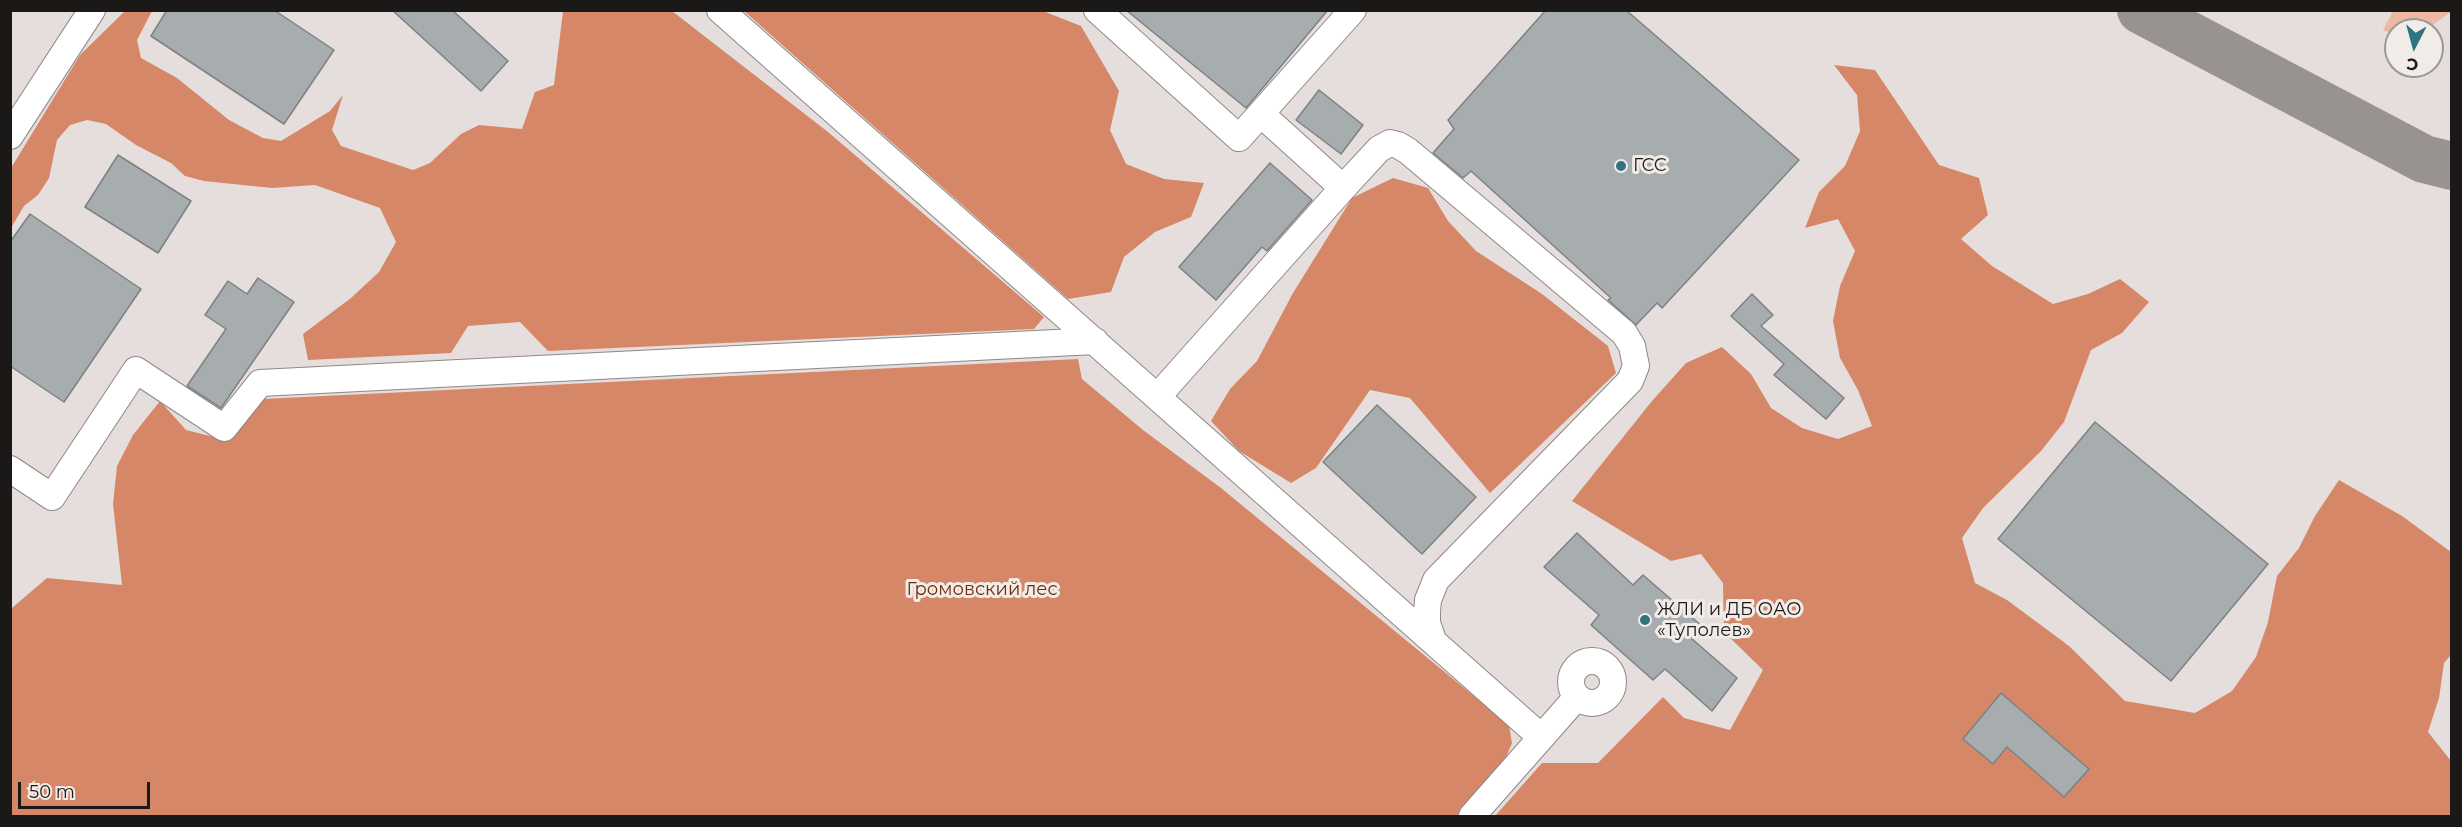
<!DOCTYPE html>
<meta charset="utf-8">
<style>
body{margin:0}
#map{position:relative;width:2462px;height:827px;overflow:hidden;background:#e5dedc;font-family:Montserrat,sans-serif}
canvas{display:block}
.frame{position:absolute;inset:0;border:12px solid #1b1918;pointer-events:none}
.north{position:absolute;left:2384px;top:18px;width:60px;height:60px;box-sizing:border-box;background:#f2ece9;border:2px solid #9c9895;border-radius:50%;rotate:186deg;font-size:16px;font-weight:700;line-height:24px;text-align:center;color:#1b1918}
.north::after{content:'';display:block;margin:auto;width:21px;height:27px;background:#2f7581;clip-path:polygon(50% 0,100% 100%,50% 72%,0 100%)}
.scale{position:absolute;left:18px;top:782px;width:132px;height:27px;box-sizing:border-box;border:3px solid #1b1918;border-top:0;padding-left:8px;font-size:18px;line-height:21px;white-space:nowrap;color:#1b1918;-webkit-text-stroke:4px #f2ece9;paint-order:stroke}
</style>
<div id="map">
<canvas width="2462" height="827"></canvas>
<div class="frame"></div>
<div class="north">С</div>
<div class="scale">50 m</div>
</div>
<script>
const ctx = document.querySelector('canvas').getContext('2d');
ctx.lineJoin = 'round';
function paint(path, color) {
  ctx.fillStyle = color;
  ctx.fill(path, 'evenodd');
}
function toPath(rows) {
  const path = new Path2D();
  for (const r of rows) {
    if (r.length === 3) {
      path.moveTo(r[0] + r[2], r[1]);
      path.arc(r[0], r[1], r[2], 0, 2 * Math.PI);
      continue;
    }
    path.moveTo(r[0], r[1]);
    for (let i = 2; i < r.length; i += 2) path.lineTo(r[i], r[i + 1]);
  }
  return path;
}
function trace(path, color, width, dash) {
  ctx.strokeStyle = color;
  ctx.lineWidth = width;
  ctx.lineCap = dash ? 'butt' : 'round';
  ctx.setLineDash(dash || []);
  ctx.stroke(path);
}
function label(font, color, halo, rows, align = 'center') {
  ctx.font = font + ' Montserrat,sans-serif';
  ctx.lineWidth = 6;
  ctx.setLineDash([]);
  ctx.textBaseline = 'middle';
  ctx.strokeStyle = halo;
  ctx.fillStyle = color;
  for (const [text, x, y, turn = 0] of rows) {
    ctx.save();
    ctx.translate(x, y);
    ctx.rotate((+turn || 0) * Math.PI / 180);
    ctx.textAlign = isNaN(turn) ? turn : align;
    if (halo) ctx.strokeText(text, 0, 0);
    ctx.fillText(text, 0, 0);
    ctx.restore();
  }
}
paint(toPath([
 [2393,11,2451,10,2452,11,2426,30,2396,30,2396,36,2383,30]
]), '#edb9a5');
paint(toPath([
 [126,10,152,11,137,40,141,58,177,78,229,120,263,138,281,141,330,111,343,95,332,130,341,146,413,170,430,163,461,134,479,125,522,129,535,92,554,85,563,11,672,11,828,132,1044,317,1034,329,548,351,520,322,468,326,451,353,308,360,303,334,351,298,379,272,396,242,380,208,315,185,272,188,204,181,185,176,171,163,136,145,106,124,87,120,70,125,57,140,49,178,38,195,24,206,11,228,11,168,80,55],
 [1043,11,1081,26,1119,91,1110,130,1126,164,1164,179,1204,183,1191,217,1155,232,1124,257,1111,292,1068,299,744,11],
 [1834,65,1875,70,1939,165,1979,178,1988,215,1961,239,1992,266,2053,304,2088,294,2120,279,2149,302,2122,333,2091,350,2064,422,2041,451,1983,508,1962,538,1975,583,2007,600,2069,646,2125,701,2195,713,2232,691,2256,657,2268,622,2277,576,2299,548,2315,516,2339,480,2402,516,2451,552,2451,655,2444,663,2439,698,2428,732,2451,761,2451,816,1495,816,1542,763,1598,763,1663,697,1684,718,1730,730,1763,670,1724,632,1723,583,1701,554,1671,561,1572,501,1652,401,1686,363,1722,347,1751,374,1771,408,1802,428,1838,439,1872,426,1858,390,1840,358,1833,321,1840,286,1855,251,1838,219,1805,228,1819,192,1845,166,1860,131,1857,95],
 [1393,178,1428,188,1448,221,1476,251,1542,294,1608,346,1616,373,1490,493,1410,398,1370,390,1316,468,1291,483,1239,451,1211,421,1230,389,1257,361,1293,293,1352,198],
 [1078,359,1082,379,1143,430,1221,488,1509,725,1512,743,1504,762,1458,816,11,816,12,608,47,578,122,585,113,504,117,466,133,435,160,401,186,430,230,441,263,399]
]), '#d68768');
trace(toPath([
 [2141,10,2424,159,2452,166]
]), '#989290', 48);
const building = toPath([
 [167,10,274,10,334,50,284,124,151,36,167,10],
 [392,10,452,10,508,61,481,91,392,10],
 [1126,10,1328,10,1246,108,1126,10],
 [1546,10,1626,10,1799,160,1662,308,1657,303,1636,325,1608,300,1611,298,1471,171,1463,178,1433,153,1454,129,1448,120,1546,10],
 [1319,90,1363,125,1341,154,1296,120,1319,90],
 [118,155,191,201,158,253,85,207,118,155],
 [1270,163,1312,200,1267,251,1262,247,1216,300,1179,267,1270,163],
 [30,214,141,289,64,402,10,366,10,242,30,214],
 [258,278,294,302,221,408,187,386,226,329,205,315,228,281,247,294,258,278],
 [1752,294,1773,315,1761,326,1844,398,1826,419,1774,375,1784,364,1731,316,1752,294],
 [1377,405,1476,497,1422,554,1323,462,1377,405],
 [2095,422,2268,564,2171,681,1998,539,2095,422],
 [1577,533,1633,585,1643,575,1703,627,1691,638,1737,678,1712,711,1665,669,1653,680,1591,625,1599,615,1544,567,1577,533],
 [2001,693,2089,769,2064,797,2007,747,1993,764,1963,739,2001,693]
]);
paint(building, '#a7adaf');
trace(building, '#7c8283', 1.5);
const minor = toPath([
 [720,10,1541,737],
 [1097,10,1239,138,1353,10],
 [1261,114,1343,188],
 [10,136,92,10],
 [1158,396,1343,188,1379,149,1390,143,1398,145,1408,151,1624,333,1632,346,1636,366,1630,381,1436,580,1428,600,1427,612,1427,623,1433,640],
 [10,469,52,497,136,370,224,428,260,383,1095,341],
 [1592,682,21],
 [1472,816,1577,697]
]);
trace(minor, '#8e8886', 28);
trace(minor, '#fff', 26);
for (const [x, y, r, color] of [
 [1621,166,6,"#2f7581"],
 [1645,620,6,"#2f7581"]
]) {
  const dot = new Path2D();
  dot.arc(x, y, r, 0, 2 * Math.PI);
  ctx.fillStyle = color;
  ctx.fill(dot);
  trace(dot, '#f2ece9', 2);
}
label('18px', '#1b1918', '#f2ece9', [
 ["ГСС",1633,166],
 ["ЖЛИ и ДБ ОАО",1657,610],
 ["«Туполев»",1657,631]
], 'left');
label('18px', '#722b09', '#f2ece9', [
 ["Громовский лес",982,590]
]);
</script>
